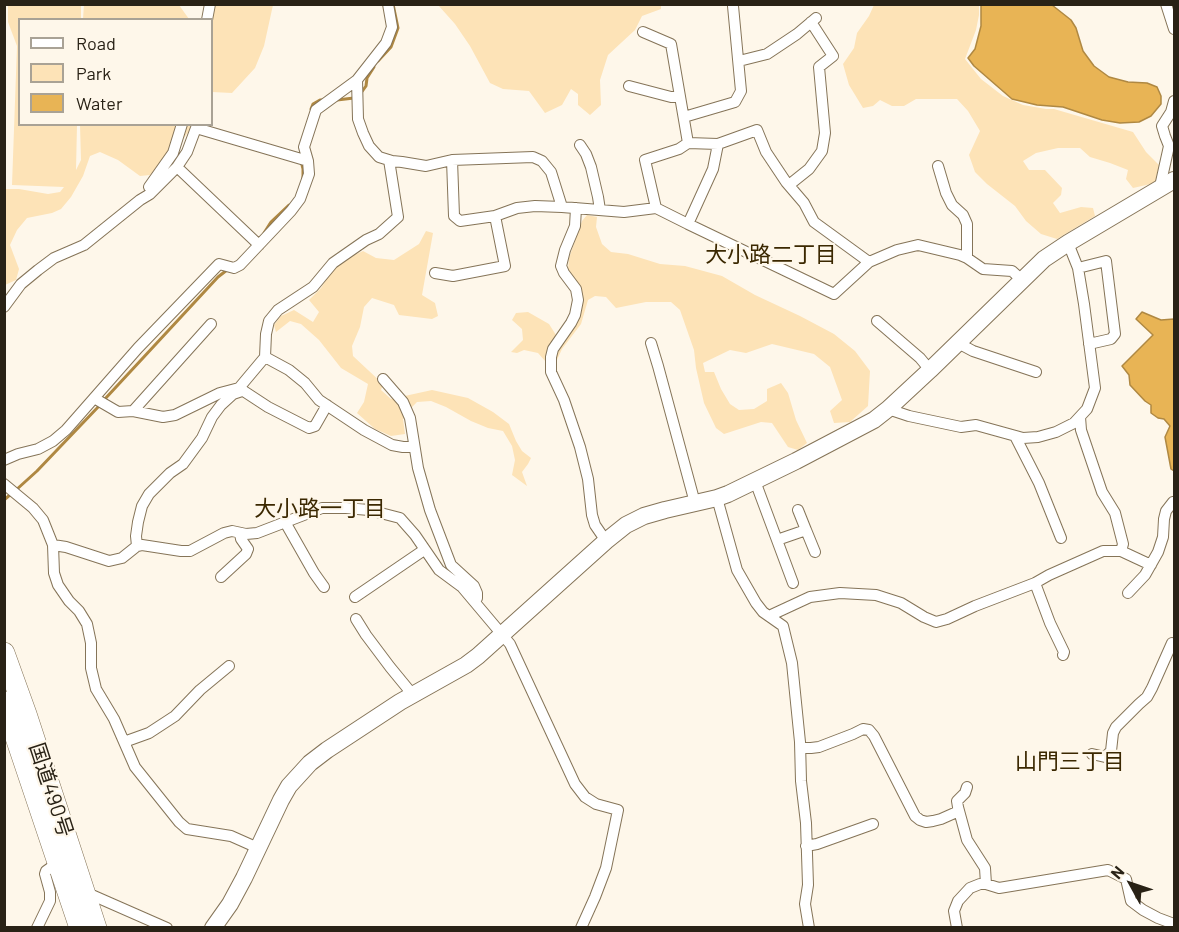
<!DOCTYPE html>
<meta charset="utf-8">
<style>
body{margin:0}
#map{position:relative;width:1179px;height:932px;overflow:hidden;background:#fef7ea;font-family:Barlow,sans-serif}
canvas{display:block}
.frame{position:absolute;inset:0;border:6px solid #292216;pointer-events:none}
.legend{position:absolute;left:18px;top:18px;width:195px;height:108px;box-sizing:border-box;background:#fef7ea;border:2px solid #a9a295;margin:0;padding:8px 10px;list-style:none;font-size:18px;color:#292216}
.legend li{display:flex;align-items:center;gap:12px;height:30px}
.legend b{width:30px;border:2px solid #a9a295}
.north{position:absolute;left:1101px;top:854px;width:60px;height:60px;-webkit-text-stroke:4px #fef7ea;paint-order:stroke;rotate:310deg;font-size:16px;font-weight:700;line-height:24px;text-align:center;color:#292216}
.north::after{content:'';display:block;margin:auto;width:21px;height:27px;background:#292216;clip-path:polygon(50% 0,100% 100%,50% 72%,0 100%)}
</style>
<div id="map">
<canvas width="1179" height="932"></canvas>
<div class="frame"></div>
<ul class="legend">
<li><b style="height:8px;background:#fff"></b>Road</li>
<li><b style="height:16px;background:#fde3b7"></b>Park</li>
<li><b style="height:16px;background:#e8b455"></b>Water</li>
</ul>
<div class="north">N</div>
</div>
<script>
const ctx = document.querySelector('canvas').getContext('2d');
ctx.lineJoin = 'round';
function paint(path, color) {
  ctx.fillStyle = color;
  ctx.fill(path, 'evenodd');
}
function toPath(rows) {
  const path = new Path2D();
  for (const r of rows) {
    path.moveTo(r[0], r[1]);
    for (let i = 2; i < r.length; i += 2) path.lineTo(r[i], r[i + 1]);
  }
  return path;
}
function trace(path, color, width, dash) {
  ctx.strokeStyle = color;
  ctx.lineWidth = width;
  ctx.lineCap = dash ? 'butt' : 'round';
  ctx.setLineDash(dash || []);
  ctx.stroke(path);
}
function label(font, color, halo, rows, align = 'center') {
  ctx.font = font + ' Barlow,"Noto Sans JP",sans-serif';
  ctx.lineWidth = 4.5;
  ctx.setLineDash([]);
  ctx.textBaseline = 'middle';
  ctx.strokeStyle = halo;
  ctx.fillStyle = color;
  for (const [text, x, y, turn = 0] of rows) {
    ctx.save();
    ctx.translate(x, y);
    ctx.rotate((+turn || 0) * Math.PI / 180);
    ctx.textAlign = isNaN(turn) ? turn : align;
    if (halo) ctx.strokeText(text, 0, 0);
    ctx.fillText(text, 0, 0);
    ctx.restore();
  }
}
paint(toPath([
 [84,4,179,5,189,19,83,19],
 [8,5,81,5,81,19,20,20,20,124,77,125,76,170,81,160,80,125,193,125,184,138,173,144,165,159,150,175,140,176,118,160,100,152,90,156,83,176,71,197,61,209,52,213,27,218,17,230,10,245,19,269,16,280,5,285,4,189,19,189,48,194,60,192,64,187,12,185,17,46,8,22],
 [215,5,273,5,264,46,255,68,232,93,212,92,212,20,197,20,212,14],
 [661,5,661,9,642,16,635,30,608,55,600,80,601,105,590,115,578,105,578,94,571,89,562,105,545,113,529,91,503,89,490,83,470,46,455,24,438,5],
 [874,5,979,5,979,15,976,30,965,59,981,79,1003,96,1023,105,1046,109,1054,109,1133,132,1146,152,1159,165,1155,183,1133,188,1126,179,1128,170,1110,163,1090,157,1080,148,1058,148,1036,153,1023,161,1029,170,1045,170,1062,188,1061,195,1053,203,1060,213,1081,207,1093,208,1095,216,1057,239,1041,234,1026,221,1015,206,987,184,975,172,969,155,980,131,968,111,957,99,916,99,904,106,892,106,880,100,873,106,863,108,849,85,843,64,854,48,857,33,869,16],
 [587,215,597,217,596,227,602,244,611,252,628,254,660,264,685,266,722,276,755,295,800,316,834,334,855,351,870,371,868,406,850,422,834,423,830,411,842,400,830,367,814,354,772,344,746,353,730,350,703,363,705,372,714,372,721,389,730,404,739,410,754,409,767,401,767,389,781,383,788,393,796,420,807,443,798,450,788,447,772,423,761,422,724,434,716,428,704,403,696,368,694,350,680,310,671,302,646,302,616,308,606,297,595,296,588,300,581,324,562,349,556,362,546,362,538,353,524,350,517,353,511,352,523,340,522,329,512,320,516,313,528,312,549,324,556,335,568,332,578,284,568,269,569,258,582,221],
 [426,231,433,233,422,295,435,303,438,316,432,319,399,315,394,305,372,298,364,307,360,327,352,346,353,356,383,384,381,390,391,399,432,390,468,398,493,412,509,424,516,441,522,451,531,458,528,464,522,472,527,486,512,475,515,460,512,446,503,431,488,428,471,421,446,407,431,401,417,402,410,409,403,419,405,434,391,436,375,429,357,413,364,402,368,384,341,368,319,340,301,324,290,321,276,332,274,325,281,316,294,310,313,322,319,312,309,300,321,288,332,269,348,258,363,251,376,258,394,260,419,244]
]), '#fde3b7');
const water = toPath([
 [981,5,1052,5,1071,20,1076,28,1083,51,1094,66,1109,77,1128,82,1147,83,1157,87,1161,96,1161,104,1151,116,1139,122,1120,123,1102,120,1063,107,1037,105,1012,99,974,66,968,58,975,49,981,26,981,5],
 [1142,312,1161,320,1174,319,1174,471,1171,469,1165,437,1170,426,1164,419,1158,418,1151,413,1151,405,1145,401,1130,385,1129,375,1122,366,1153,335,1136,319,1142,312]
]);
paint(water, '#e8b455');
trace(water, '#af8842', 1.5);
trace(toPath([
 [378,61,391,47,398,28,393,4],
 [361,93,366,86,367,78,374,67],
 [337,100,354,98],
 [311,109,313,104,320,100,324,100],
 [301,161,303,169,303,178],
 [264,233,271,222,289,205],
 [104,400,218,277,227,270],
 [16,490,37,471,100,405],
 [4,500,11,494]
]), '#af8842', 3);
const street = toPath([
 [1166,4,1174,29],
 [207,20,210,4],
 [643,32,671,44,688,143],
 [739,61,767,54,797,34,816,18],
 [357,80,358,119,363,133,369,146,379,157,392,161,402,162,426,166,452,160,533,157,542,161,551,172,562,207],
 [629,86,671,97,680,97],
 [684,117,735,102,741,91,733,6],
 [718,144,713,169,688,224,834,294,869,262,897,250,918,245,960,255,967,258,983,269,1012,271,1022,280],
 [580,145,586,154,591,167,598,197,600,210],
 [452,160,454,216,460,221,495,216,517,208,535,206,562,207,624,212,656,208,688,224],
 [938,166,946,193,952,205,963,215,967,224,967,258],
 [177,167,259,245],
 [789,185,809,169,822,151,825,133,819,67,833,56,811,22],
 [149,187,173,153,182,124],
 [1162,187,1161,182,1169,146,1165,136,1162,126,1171,112,1174,101],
 [576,208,575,226,565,250,561,266,564,273,576,289,578,300,575,315,571,323,553,349,551,357,551,372,564,400,580,447,588,479,592,515,595,525,606,541],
 [656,208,645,160,679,149,688,143,718,144,757,130,766,152,786,182,804,203,814,222,869,262],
 [1078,268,1106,261,1115,334,1111,339,1089,344],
 [435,273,453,276,505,266,495,216],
 [4,307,21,284,38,270,54,258,84,245,140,200,150,194,177,167,187,152,196,128,308,161],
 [877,321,920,358,930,370],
 [651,343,658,366,695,503],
 [958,343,973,351,1036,372],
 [265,357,266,334,269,321,278,310,313,287,333,263,366,240,379,234,398,217,389,160],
 [383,379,403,402,410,418,418,468,430,510,451,565,474,586,477,593,477,598,475,602],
 [239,388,265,357,289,370,305,383,319,400,364,430,392,445,403,447,414,447],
 [94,398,118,412,133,411,163,417,175,415,220,393,239,388,268,407,309,428,315,426,327,405],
 [888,409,909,416,961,427,976,425,1023,438,1038,437,1056,432,1074,423,1087,409,1095,388,1084,304,1078,268,1068,243],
 [133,411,211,324],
 [1080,417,1081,430,1102,492,1115,513,1123,544,1121,551],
 [1015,436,1039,483,1061,538],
 [4,460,18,454,38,449,53,441,66,430,138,348,219,264,234,268,240,265,291,211,300,199,309,174,308,161,304,147,316,110,357,80,386,43,392,27,388,4],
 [755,481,793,583],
 [4,484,33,508,43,520,53,545,54,573,58,585,69,601,79,611,87,624,91,643,91,668,96,689,114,719,135,767,179,822,187,829,231,836,258,848],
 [717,498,737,570,756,603,763,612,783,626,792,663,800,742,801,781,806,823,808,885,805,904,809,928],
 [798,510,806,530],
 [285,522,314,573,324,587],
 [777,540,806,530,815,552],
 [53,545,66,547,109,561,122,558,137,546,142,545,181,551,190,551,224,533,232,531,246,534,257,533,322,508,346,508,369,510,400,518,415,535,439,570,462,587,510,644,575,784,585,797,596,804,618,810,606,868,595,897,581,928],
 [137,546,136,536,138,522,142,506,149,494,170,473,183,464,202,438,212,417,221,405,233,394,242,391],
 [221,577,246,554,248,549,241,539,240,533],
 [1035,583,1050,623,1064,652,1063,655],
 [1128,593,1145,575,1158,552,1163,537,1164,519,1166,511,1173,502],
 [355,597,424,550],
 [769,616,810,597,840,593,876,595,901,603,924,617,936,622,947,619,975,606,1035,583,1049,575,1103,551,1121,551,1151,565],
 [356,619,366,635,390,667,413,695],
 [124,742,149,733,175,716,200,690,229,666],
 [801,748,811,748,819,747,853,734,863,729,869,730,874,736,915,816,920,820,926,822,933,821,941,819,959,811],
 [1092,754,1105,757,1111,751,1113,733,1116,727,1139,704,1147,697,1152,688,1172,643,1174,644],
 [967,787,965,793,957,801,958,807,967,840,985,868,986,884],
 [806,846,817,844,873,824],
 [85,892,167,928],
 [37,928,50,901,50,892,45,874,46,871,60,861],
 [957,928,954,911,958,901,970,888,980,884,986,884,999,888,1108,870,1126,879,1131,901,1143,910,1158,918,1174,924]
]);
const secondary = toPath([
 [213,928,230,904,244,878,281,800,289,786,310,763,327,750,400,702,466,665,478,656,606,541,626,525,644,516,665,510,717,498,728,494,796,461,874,420,888,409,930,370,1044,259,1068,243,1174,180]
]);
const highway = toPath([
 [4,653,26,714,96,928],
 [4,702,80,928]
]);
trace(street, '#857458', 12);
trace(secondary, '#857458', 18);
trace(highway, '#857458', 22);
trace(street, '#fff', 10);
trace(secondary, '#fff', 16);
trace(highway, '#fff', 21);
label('21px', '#292216', '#fef7ea', [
 ["国道490号",51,790,72]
]);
label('22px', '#3b2801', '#fef7ea', [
 ["大小路二丁目",771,255],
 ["大小路一丁目",320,509],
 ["山門三丁目",1070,762]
]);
</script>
